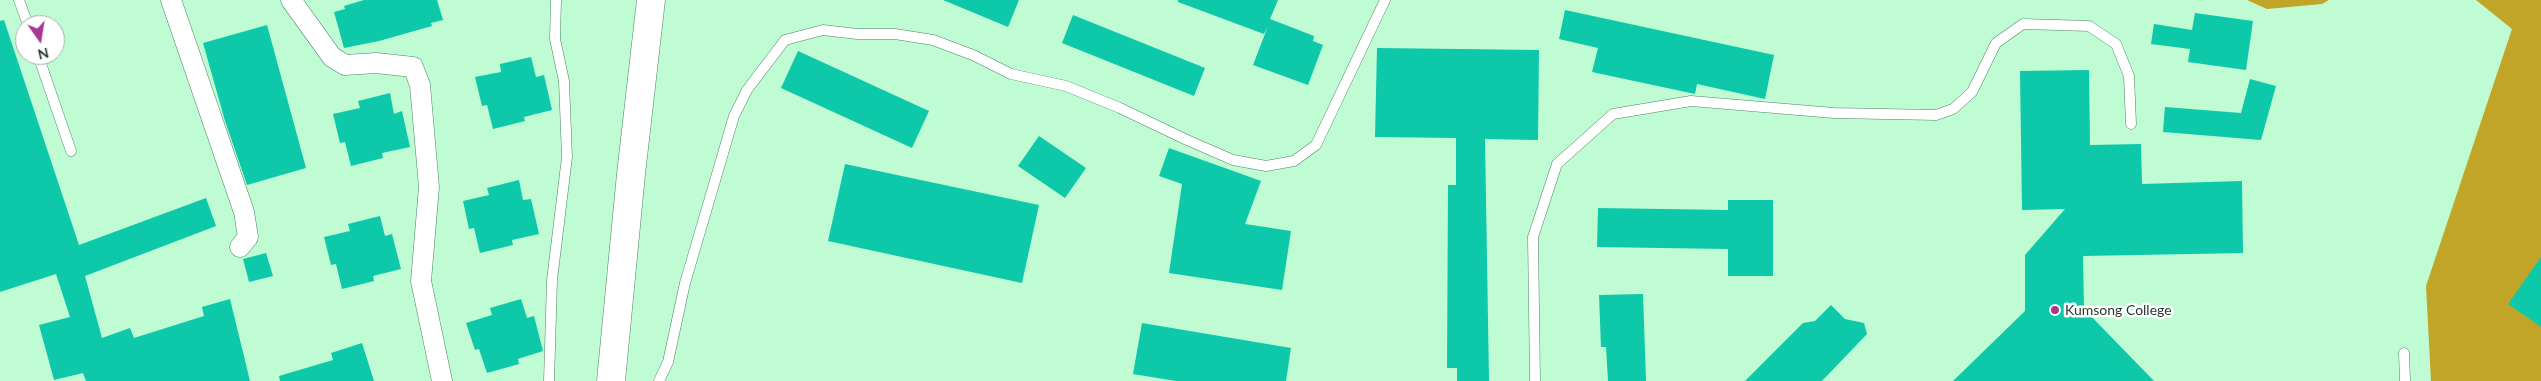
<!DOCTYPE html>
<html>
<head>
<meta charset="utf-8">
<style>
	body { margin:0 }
	#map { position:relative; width:2541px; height:381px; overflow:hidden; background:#bffbd3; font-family:Lato,sans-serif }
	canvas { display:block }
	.north { position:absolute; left:15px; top:15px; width:50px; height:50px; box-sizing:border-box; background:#fff; border:1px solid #a7b1ab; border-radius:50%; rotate:167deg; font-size:14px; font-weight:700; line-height:20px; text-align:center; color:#243c2c }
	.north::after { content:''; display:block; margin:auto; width:18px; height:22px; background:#a73793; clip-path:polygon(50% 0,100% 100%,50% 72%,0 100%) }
</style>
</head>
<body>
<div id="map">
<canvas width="2541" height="381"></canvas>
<div class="north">N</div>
</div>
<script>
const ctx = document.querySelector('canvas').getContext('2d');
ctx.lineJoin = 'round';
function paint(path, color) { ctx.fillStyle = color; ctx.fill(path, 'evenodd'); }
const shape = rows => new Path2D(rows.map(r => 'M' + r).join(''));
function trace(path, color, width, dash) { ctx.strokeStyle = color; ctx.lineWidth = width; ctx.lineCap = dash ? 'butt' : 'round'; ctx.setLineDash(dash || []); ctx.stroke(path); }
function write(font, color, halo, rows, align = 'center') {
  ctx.font = font + ' Lato,sans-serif'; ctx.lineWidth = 5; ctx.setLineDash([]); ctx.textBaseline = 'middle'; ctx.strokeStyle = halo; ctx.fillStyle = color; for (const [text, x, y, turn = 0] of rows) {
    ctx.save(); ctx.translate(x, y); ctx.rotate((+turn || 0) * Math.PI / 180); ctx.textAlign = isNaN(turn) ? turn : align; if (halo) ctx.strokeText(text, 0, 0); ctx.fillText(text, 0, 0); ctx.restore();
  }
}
paint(shape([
	[2247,0,2329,0,2322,4,2267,9],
	[2476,0,2541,0,2541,381,2431,381,2426,286,2512,29]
]), '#c1a527');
paint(shape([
	[364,0,437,0,443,20,431,23,432,26,379,41,344,48,334,12,345,9,344,6],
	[943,0,1019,0,1008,27],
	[1178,0,1278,0,1270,19,1314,36,1313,41,1323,45,1308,85,1253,65,1268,26,1264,34,1178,2],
	[1565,10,1774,55,1765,99,1697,84,1695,94,1592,72,1598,48,1559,39],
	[2195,13,2253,21,2246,70,2188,62,2190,49,2151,44,2154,24,2192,30],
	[1073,15,1205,68,1194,96,1062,43],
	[4,20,79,245,206,198,216,226,85,276,102,338,130,328,134,338,204,316,202,307,230,299,250,381,86,381,83,373,54,380,39,325,70,317,56,274,0,292,0,21],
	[267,25,306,168,247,185,225,121,203,43],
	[1377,48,1539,50,1538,140,1485,139,1489,381,1457,381,1457,368,1447,368,1448,185,1456,185,1456,138,1375,137],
	[798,51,929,111,912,148,781,88],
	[531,57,536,77,544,75,552,110,524,117,525,121,493,129,487,105,482,106,475,77,501,72,500,64],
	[2089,70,2090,145,2141,144,2142,184,2242,181,2243,253,2083,256,2084,309,2154,381,1953,381,2025,311,2025,255,2065,209,2022,210,2020,71],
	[2250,79,2276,86,2261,140,2163,132,2165,107,2241,113],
	[390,93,394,114,402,111,410,147,382,153,383,158,351,166,345,142,340,143,333,114,360,108,358,101],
	[1039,136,1086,168,1065,198,1018,166],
	[1169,148,1261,181,1245,224,1291,231,1282,290,1169,273,1182,184,1159,176],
	[845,164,1039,205,1022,283,828,241],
	[519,180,523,200,531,199,539,234,512,240,513,245,480,253,474,228,469,229,463,201,489,195,487,188],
	[1728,200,1773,200,1773,276,1728,276,1728,249,1597,247,1598,208,1728,210],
	[380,216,385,236,392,234,401,269,373,276,374,281,342,289,336,264,331,265,324,237,350,231,348,224],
	[266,253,273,276,249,282,243,259],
	[2541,257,2541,327,2508,304],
	[1643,294,1646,381,1608,381,1606,347,1601,347,1599,295],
	[521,299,527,318,534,316,543,351,518,359,519,364,487,373,479,349,475,350,466,323,492,315,490,308],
	[1831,305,1845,319,1864,323,1867,334,1822,381,1745,381,1803,323,1815,321],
	[1142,323,1291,348,1286,381,1176,381,1133,374],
	[362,343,374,381,280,381,279,376,333,360,331,353]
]), '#0dc8a9');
const lane = shape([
	[19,0,28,25],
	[38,55,71,151],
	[2404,353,2405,381],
	[549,381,552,280,567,157,564,81,555,39,556,0],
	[659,381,668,362,685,283,734,116,747,90,785,40,823,30,857,34,895,34,933,40,973,55,1011,74,1066,86,1120,108,1187,140,1233,160,1266,166,1294,161,1316,145,1385,0],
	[1535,381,1533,237,1557,164,1613,114,1691,101,1834,113,1936,115,1953,109,1972,92,1996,43,2023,24,2089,26,2116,44,2129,76,2131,124]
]);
const street = shape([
	[171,0,244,212,248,237,240,247],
	[291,0,332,57,345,65,376,63,413,67,420,85,429,187,421,281,442,381]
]);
const secondary = shape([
	[611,381,631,174,651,0]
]);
trace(lane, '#4d8563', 11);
trace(street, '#4d8563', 21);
trace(secondary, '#4d8563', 29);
trace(lane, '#fff', 10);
trace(street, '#fff', 20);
trace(secondary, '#fff', 28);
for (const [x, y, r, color] of [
	[2055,310,5,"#a73793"]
]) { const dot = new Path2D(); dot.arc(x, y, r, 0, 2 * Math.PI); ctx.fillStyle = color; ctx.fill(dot); trace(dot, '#fff', 2); }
write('14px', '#243c2c', '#fff', [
	["Kumsong College",2065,310]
], 'left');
</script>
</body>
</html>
